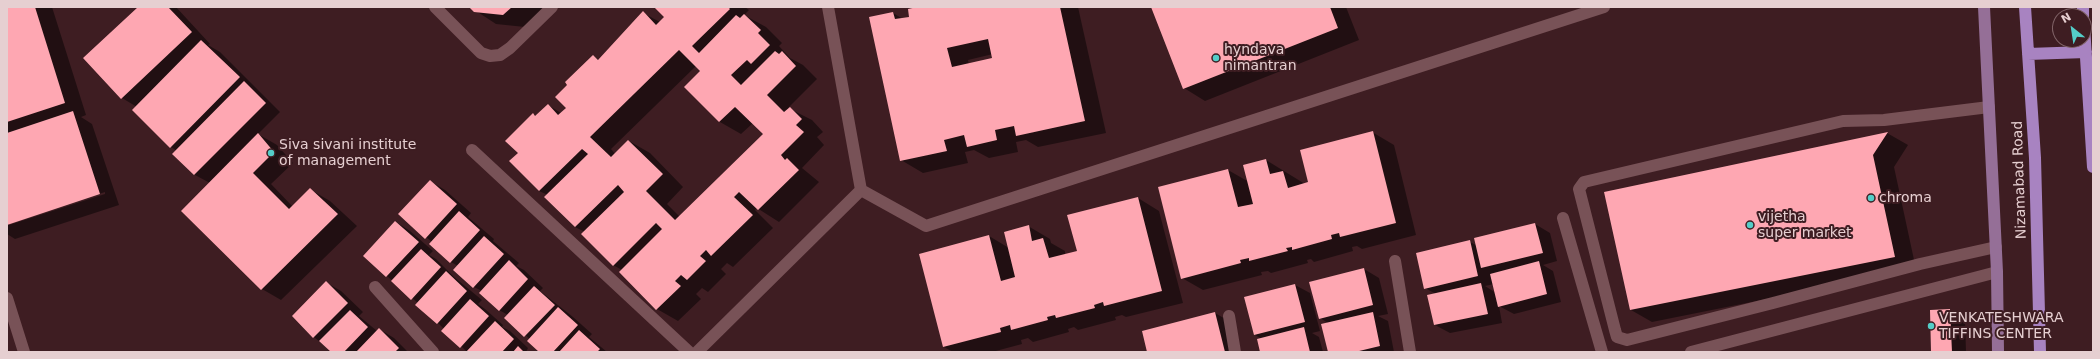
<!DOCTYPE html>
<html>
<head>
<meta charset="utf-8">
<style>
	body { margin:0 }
	#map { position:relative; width:2100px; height:359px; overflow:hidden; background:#3e1d22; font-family:"DejaVu Sans",sans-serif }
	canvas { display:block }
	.frame { position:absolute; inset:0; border:8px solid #e6cfd1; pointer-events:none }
	.north { position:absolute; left:2052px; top:8px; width:40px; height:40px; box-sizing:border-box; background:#3e1d22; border:1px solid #816468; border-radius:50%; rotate:330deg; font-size:11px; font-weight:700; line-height:16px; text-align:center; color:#e6cfd1 }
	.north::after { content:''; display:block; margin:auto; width:14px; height:18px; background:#54cdc8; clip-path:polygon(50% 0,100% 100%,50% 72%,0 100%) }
</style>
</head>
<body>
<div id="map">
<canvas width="2100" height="359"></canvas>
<div class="frame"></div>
<div class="north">N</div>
</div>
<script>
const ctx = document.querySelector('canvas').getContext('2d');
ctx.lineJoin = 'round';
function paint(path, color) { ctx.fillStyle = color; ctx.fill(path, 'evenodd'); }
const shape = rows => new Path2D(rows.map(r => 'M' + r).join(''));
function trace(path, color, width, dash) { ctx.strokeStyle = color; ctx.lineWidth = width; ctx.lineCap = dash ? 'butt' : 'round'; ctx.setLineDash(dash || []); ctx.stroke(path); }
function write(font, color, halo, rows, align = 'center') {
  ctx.font = font + ' "DejaVu Sans",sans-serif'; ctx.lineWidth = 4; ctx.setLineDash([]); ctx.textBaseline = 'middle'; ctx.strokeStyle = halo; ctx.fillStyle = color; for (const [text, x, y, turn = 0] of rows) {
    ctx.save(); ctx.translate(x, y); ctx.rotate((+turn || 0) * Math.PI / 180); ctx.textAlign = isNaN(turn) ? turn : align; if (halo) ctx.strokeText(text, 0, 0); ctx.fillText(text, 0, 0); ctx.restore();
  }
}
paint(shape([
	[7,7,52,7,86,115,81,117,92,124,119,205,15,239,7,234],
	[105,192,105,194,9,225,9,223],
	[139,7,176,7,210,44,208,45,220,52,280,112,258,134,277,145,293,163,271,184,293,207,311,190,330,201,357,226,281,300,262,289,182,211,210,183,195,175,174,154,177,151,171,147,137,107,122,98],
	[470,7,547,7,525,27,496,24],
	[655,7,745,7,749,10,744,15,766,27,782,43,779,46,790,58,803,65,817,79,788,108,812,120,823,132,817,137,824,145,802,168,819,182,779,222,757,208,755,210,773,228,733,267,727,263,721,269,726,274,708,292,702,288,696,294,701,299,678,321,657,309,622,270,613,265,585,232,575,227,548,195,539,191,511,161,519,153,533,115,536,117,548,105,561,113,567,108,593,56,599,60,643,13,660,22,665,17],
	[696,66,702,71,685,87,720,122,741,134,753,123,764,134,680,217,667,204,683,187,650,153,629,141,615,154,611,149],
	[921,7,1078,7,1106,133,1038,147,1026,140,1016,142,1018,152,989,158,974,150,965,152,968,163,923,173,901,160,893,13,903,19,910,17],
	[993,54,994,59,969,65,968,60],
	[1152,7,1346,7,1359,40,1205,101,1184,88],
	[1372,132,1394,145,1416,235,1362,249,1357,246,1352,247,1353,251,1314,262,1311,259,1307,260,1308,263,1271,273,1268,271,1261,272,1262,275,1203,290,1182,278,1228,170,1249,182,1266,160,1305,184,1309,183],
	[1887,133,1908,145,1894,167,1916,269,1652,322,1631,310,1605,193],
	[430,181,445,190,471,213,468,217,494,239,493,241,519,263,516,266,524,270,543,288,540,291,573,317,592,334,589,337,607,352,540,352,530,339,505,318,508,315,499,310,482,291,474,287,458,266,451,262,430,244,432,242,399,214],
	[1138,198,1159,211,1183,303,1126,317,1122,315,1115,317,1116,320,1078,330,1074,327,1068,329,1069,332,1033,342,1028,338,1021,340,1022,344,992,352,953,352,944,347,989,236,1009,248,1028,226,1050,239,1051,243,1065,251,1065,255,1078,252],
	[396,222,410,231,433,251,429,255,436,259,454,277,482,300,478,304,485,309,503,325,502,327,510,331,528,348,526,352,467,352,418,303,364,256],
	[1535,224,1550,233,1557,261,1543,265,1553,271,1561,302,1514,314,1499,306,1502,323,1450,333,1435,325,1436,294,1425,288,1470,242,1476,245],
	[1494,284,1496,293,1485,286],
	[1364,269,1379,278,1388,314,1378,316,1388,321,1394,352,1329,352,1328,323,1320,318],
	[327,283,341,291,363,312,359,316,377,331,379,329,394,338,408,352,332,352,314,337,293,316],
	[1295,285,1310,293,1320,331,1312,333,1319,337,1323,352,1261,352,1262,339,1255,335],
	[1950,310,1965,319,1966,352,1932,352,1931,311],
	[1215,313,1234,324,1241,352,1148,352]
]), '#0007');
paint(shape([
	[7,7,35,7,65,103,7,122],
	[138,7,168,7,192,32,121,99,83,58],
	[469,7,512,7,503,15,474,12],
	[654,7,728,7,730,9,692,46,699,53,736,15,740,18,744,14,761,30,758,33,770,45,751,64,747,60,731,75,741,85,775,51,779,54,782,51,796,66,767,95,784,112,790,107,802,119,796,125,804,132,781,155,785,160,787,158,799,170,758,210,739,192,734,197,753,215,711,256,706,250,700,256,706,261,687,280,681,275,675,281,681,286,656,310,619,272,662,229,656,223,613,266,581,234,624,192,618,185,575,227,544,197,588,154,582,149,539,191,509,161,518,153,505,141,533,113,535,116,548,104,558,115,566,108,555,97,567,85,565,82,593,55,598,60,643,11,656,25,664,17],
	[679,50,700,71,684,87,719,122,735,107,763,134,675,220,646,191,663,174,628,140,611,157,590,137],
	[917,7,1060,7,1085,121,1016,136,1014,126,995,130,997,140,967,147,964,135,944,140,947,151,900,161,869,17,893,12,895,19,909,17,908,9],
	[988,39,992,58,952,67,947,48],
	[1151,7,1330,7,1338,28,1183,89],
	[201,40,240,77,170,148,132,110],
	[244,81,266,103,194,175,172,154],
	[73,111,100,194,7,225,7,133],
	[1373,131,1396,223,1340,237,1339,233,1331,235,1332,239,1292,250,1292,247,1286,248,1288,251,1249,261,1249,258,1240,260,1241,263,1181,279,1158,187,1228,169,1238,207,1253,204,1243,165,1266,159,1270,174,1283,171,1288,188,1308,182,1300,150],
	[1888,132,1873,155,1895,257,1630,310,1604,192],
	[258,133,274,152,253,173,289,209,310,188,338,214,261,290,181,211],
	[430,180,457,204,425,239,398,214],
	[1138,197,1162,291,1104,306,1103,302,1094,305,1095,308,1056,318,1055,315,1047,317,1048,320,1011,330,1010,325,1000,328,1001,332,943,347,919,254,989,235,1001,281,1015,277,1004,232,1029,225,1032,241,1043,238,1049,258,1077,251,1067,215],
	[459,211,480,230,450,263,429,244],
	[395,221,419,242,386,277,363,256],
	[1535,223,1543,253,1481,268,1474,238],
	[484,236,504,254,473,288,453,270],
	[1470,240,1478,276,1424,289,1416,253],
	[421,249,441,267,411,300,391,281],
	[509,260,528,279,499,311,479,293],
	[1539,261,1547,294,1498,307,1490,274],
	[1364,268,1373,305,1319,319,1309,282],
	[446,271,467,291,437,324,415,305],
	[326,281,348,303,313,338,292,316],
	[1481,283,1488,314,1434,325,1427,295],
	[1295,284,1305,322,1254,335,1244,297],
	[534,286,555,305,524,337,504,318],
	[470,299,489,316,460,348,441,331],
	[558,307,578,325,553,352,539,352,527,341],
	[1950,309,1952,352,1931,352,1930,310],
	[350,310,368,327,344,352,331,352,319,341],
	[1215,312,1225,352,1147,352,1142,331],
	[1373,312,1380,346,1355,352,1328,352,1321,324],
	[495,321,514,339,502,352,466,352],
	[1304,327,1310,352,1260,352,1257,339],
	[379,328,399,348,395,352,356,352],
	[579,330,600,349,597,352,559,352],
	[518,346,524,352,513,352]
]), '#fea7b2');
trace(shape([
	[435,7,481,53,490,56,500,55,510,48,552,7],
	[828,7,861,190],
	[1989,107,1884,120,1843,121,1584,182,1579,189,1615,330,1617,337,1627,340,1773,303,1920,264,1996,247],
	[472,150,689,352],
	[1563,218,1602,352],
	[1395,261,1410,352],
	[375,287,433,352],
	[7,298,24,352],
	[1229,316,1235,352],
	[697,352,861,190,926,226,1604,7],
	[1691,352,1997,272]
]), '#785257', 12);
trace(shape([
	[1984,7,1997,272,1998,352]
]), '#956f97', 12);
trace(shape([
	[2025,7,2035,158,2040,352],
	[2083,7,2083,16],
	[2084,26,2093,167],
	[2028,54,2086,52]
]), '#a883c1', 12);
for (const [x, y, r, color] of [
	[1216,58,4,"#54cdc8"],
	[271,153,4,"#54cdc8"],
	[1871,198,4,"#54cdc8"],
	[1750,225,4,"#54cdc8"],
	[1931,326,4,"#54cdc8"]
]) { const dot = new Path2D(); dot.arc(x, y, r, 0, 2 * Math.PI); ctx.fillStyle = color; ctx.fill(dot); trace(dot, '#3e1d22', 1.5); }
write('14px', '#e6cfd1', '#3e1d22', [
	["hyndava",1224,50],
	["nimantran",1224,66],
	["Siva sivani institute",279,145],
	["of management",279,161],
	["chroma",1879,198],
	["vijetha",1758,217],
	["super market",1758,233],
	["VENKATESHWARA",1939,318],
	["TIFFINS CENTER",1939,334]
], 'left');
write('14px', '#e6cfd1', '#3e1d22', [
	["Nizamabad Road",2020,180,-92]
]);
</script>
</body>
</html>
